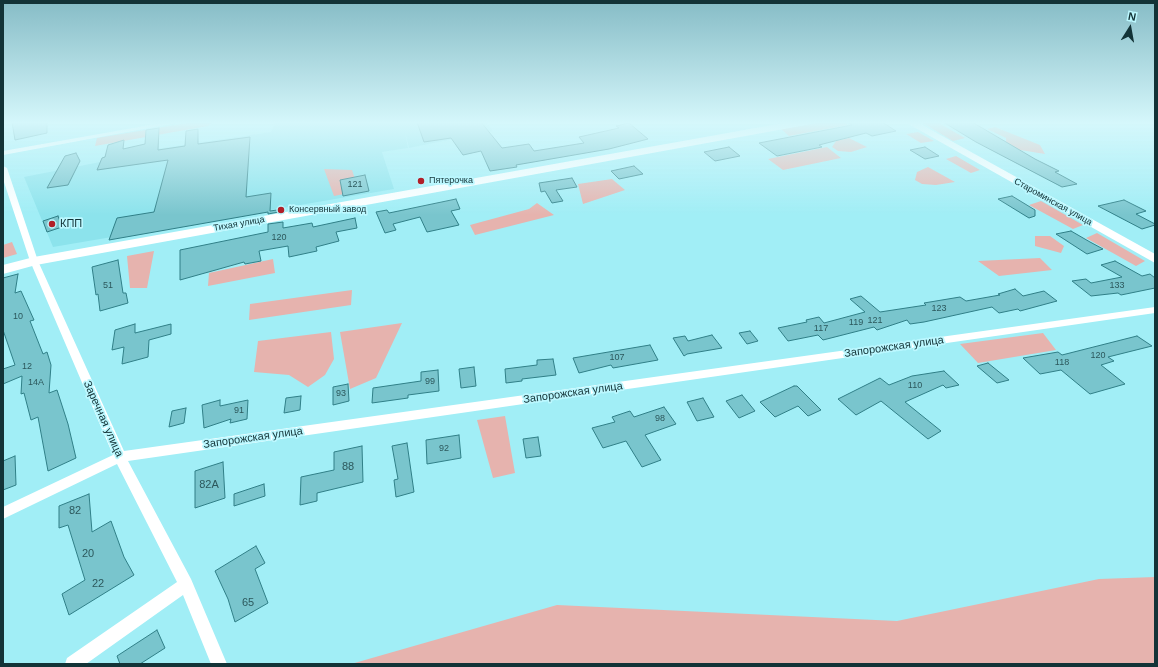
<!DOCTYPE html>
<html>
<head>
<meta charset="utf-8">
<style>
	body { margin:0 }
	#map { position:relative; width:1158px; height:667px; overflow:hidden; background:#a1eef6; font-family:Arial,sans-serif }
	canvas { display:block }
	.frame { position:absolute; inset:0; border:4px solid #133337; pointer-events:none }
	.north { position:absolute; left:1110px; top:8px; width:40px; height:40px; -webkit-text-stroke:3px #bcf8ff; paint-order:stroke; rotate:11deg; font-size:11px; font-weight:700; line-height:16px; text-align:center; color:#133337 }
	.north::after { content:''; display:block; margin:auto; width:14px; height:18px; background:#133337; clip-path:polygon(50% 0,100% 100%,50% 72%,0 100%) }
</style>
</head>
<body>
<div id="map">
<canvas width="1158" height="667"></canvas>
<div class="frame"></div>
<div class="north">N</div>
</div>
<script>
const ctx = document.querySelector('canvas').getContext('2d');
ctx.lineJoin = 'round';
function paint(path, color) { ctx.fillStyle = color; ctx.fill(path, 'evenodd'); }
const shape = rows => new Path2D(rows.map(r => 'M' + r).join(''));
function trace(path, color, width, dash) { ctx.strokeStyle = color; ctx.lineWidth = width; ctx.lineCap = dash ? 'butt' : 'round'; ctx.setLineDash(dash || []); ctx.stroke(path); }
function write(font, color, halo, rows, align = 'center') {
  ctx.font = font + ' Arial,sans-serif'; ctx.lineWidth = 3.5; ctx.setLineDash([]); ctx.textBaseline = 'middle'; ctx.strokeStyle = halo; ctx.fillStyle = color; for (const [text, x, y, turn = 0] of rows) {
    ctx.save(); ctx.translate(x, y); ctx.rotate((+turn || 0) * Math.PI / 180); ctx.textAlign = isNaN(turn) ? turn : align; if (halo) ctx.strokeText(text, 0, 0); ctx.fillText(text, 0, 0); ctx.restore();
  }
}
paint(shape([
	[275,122,486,122,493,131,409,148,405,132,408,148,382,152,394,189,53,247,24,177,100,162,102,157,271,132]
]), '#8ce3ec');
paint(shape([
	[193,122,213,122,208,126,95,146,97,138],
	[822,122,844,122,848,125,789,136,781,129],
	[921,122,937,122,965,138,953,141],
	[995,127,1040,145,1045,154,1014,149,1006,146,1006,138,987,129],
	[918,132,934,141,921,143,906,134],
	[849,138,867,147,851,152,838,151,832,147,836,141],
	[827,147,841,158,783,170,768,159],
	[956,156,980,170,971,173,946,159],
	[928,167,955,182,936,185,922,184,915,180,917,172],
	[324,169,352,170,359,191,334,196],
	[612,179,625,190,583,204,578,184],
	[1041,201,1083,225,1073,229,1029,205],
	[537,203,554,215,475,235,470,225,529,209],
	[1097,233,1145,261,1136,266,1086,238],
	[1035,236,1050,236,1064,246,1061,253,1035,246],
	[12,242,17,254,3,258,3,245],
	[154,251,147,288,130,288,127,256],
	[1040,258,1052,270,999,276,978,261],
	[273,259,275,273,208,286,209,273],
	[352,290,351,305,249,320,250,304],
	[402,323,376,378,350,389,340,332],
	[331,332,334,359,325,375,308,387,289,375,254,372,258,341],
	[1043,333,1056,350,978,363,960,344],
	[505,416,515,473,493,478,477,420],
	[1155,577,1155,664,351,664,557,605,897,621,1099,579]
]), '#e6b3ae');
const building = shape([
	[12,122,47,122,47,133,15,140,12,122],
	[417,122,481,122,502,148,529,144,534,151,584,143,579,137,619,128,616,126,629,123,648,139,609,149,516,165,517,167,490,171,481,151,463,155,451,138,424,142,417,122],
	[846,122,882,122,896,131,872,136,866,133,819,145,822,147,777,156,759,143,852,125,846,122],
	[943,122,972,122,1035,159,1059,171,1055,172,1077,184,1062,187,976,142,943,122],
	[159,128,158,150,185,146,186,131,198,129,198,144,250,137,246,197,271,193,270,211,284,209,284,211,268,214,268,212,109,240,117,218,154,212,168,160,97,170,102,158,105,157,108,145,124,140,123,149,145,144,146,130,159,128],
	[729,147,740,156,715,161,704,152,729,147],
	[925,147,939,156,925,159,910,150,925,147],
	[76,153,80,161,68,185,47,188,65,156,76,153],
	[634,166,643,174,619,179,611,171,634,166],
	[365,175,369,191,343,196,340,180,365,175],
	[572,178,577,187,556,190,563,201,552,203,545,191,541,192,539,183,572,178],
	[1012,196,1035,210,1035,216,1029,218,998,199,1012,196],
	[456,199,460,209,451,211,459,225,427,232,420,217,393,224,396,230,385,233,376,212,387,210,389,213,456,199],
	[1124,200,1146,211,1136,214,1155,224,1155,225,1142,229,1098,206,1124,200],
	[58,216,62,227,47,232,43,221,58,216],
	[355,218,357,228,336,232,339,241,316,247,317,251,289,257,288,246,259,251,261,261,245,264,244,262,180,280,180,250,268,232,268,224,283,222,283,228,312,223,313,227,355,218],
	[1071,231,1090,242,1103,249,1087,254,1056,234,1071,231],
	[118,260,123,293,126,293,128,303,100,311,98,294,96,295,92,267,118,260],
	[1115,261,1142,276,1150,274,1155,278,1155,288,1121,295,1118,293,1091,296,1072,281,1086,279,1091,283,1122,277,1101,265,1115,261],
	[18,274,15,293,21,291,34,320,30,321,43,354,47,352,51,365,49,393,57,390,68,424,76,458,48,471,38,417,31,420,24,393,21,394,22,376,3,384,3,369,15,365,3,330,3,278,18,274],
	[1015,289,1023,296,1044,291,1057,301,1020,311,1018,309,999,313,992,307,924,322,910,324,907,320,877,330,874,327,823,340,818,335,788,341,778,328,807,322,806,320,819,317,824,323,865,312,850,299,861,296,880,312,926,305,924,303,960,297,966,301,1000,295,998,294,1015,289],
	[135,324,135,333,171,324,171,334,149,340,148,357,122,364,124,347,112,350,115,330,135,324],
	[750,331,758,341,747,344,739,333,750,331],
	[712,335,722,348,687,354,684,356,673,338,685,336,688,341,712,335],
	[1137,336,1152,346,1108,357,1114,361,1101,365,1125,384,1090,394,1061,370,1040,374,1023,358,1058,352,1062,355,1137,336],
	[650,345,658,360,613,368,611,365,579,373,573,358,650,345],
	[553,359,556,375,522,379,522,381,506,383,505,369,537,365,537,360,553,359],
	[988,363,1009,380,997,383,977,366,988,363],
	[474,367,476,386,461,388,459,369,474,367],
	[438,370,439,391,408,395,408,398,372,403,373,388,421,381,421,372,438,370],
	[944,371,959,385,946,388,943,385,905,402,941,431,928,439,881,401,856,415,838,399,880,378,889,385,912,376,944,371],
	[348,384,349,401,333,405,333,387,348,384],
	[794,386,797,386,821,410,808,416,798,406,775,417,760,402,794,386],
	[742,395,755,411,739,418,726,401,742,395],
	[301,396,300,410,284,413,286,398,301,396],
	[703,398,714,417,697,421,687,402,703,398],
	[220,400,220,406,248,400,247,419,230,423,231,419,204,428,202,405,220,400],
	[664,407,676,424,645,435,661,460,642,467,626,441,603,448,592,428,615,422,612,417,630,411,634,417,664,407],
	[186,408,184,423,169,427,172,411,186,408],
	[459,435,461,458,427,464,426,440,459,435],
	[538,437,541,456,526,458,523,439,538,437],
	[407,443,414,492,396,497,394,480,398,479,392,446,407,443],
	[362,446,363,482,317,493,317,501,300,505,301,477,334,470,334,452,362,446],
	[15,456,16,485,3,490,3,461,15,456],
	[223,462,225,498,195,508,195,471,223,462],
	[264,484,265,496,234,506,234,494,264,484],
	[89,494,92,532,111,521,124,557,134,575,69,615,62,594,85,580,68,525,59,528,59,506,89,494],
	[256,546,265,563,255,569,268,603,235,622,228,599,215,571,256,546],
	[157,630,165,648,140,664,120,664,117,656,157,630]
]);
paint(building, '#79c5cd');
trace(building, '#307f87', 1);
paint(shape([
	[167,122,181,122,3,155,3,151,167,122],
	[3,166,7,168,38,261,124,451,1155,307,1155,313,128,461,191,579,227,664,211,664,183,595,86,664,65,664,67,658,177,582,117,464,3,519,3,507,113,455,30,261,3,179,3,166]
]), '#fff');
paint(shape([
	[905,122,917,122,1155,254,1155,263,905,122]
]), '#fff');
paint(shape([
	[789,122,811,122,806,125,36,265,3,274,3,265,34,257,789,122]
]), '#fff');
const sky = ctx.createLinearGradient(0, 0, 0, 215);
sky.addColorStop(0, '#86bcc6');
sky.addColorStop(0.57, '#d5f7fb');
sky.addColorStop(1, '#d5f7fb00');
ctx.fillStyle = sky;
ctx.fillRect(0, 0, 1158, 215);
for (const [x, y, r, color] of [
	[421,181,4,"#b11f28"],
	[281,210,4,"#b11f28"],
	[52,224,4,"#b11f28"]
]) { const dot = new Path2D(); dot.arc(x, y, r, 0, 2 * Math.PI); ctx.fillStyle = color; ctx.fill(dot); trace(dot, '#bcf8ff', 1.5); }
write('9px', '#133337', '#bcf8ff', [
	["Пятерочка",429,181],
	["Консервный завод",289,210]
], 'left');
write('9px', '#2c585c', null, [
	["121",355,185],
	["120",279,238],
	["51",108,286],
	["133",1117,286],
	["123",939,309],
	["10",18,317],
	["121",875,321],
	["119",856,323],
	["117",821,329],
	["120",1098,356],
	["107",617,358],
	["118",1062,363],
	["12",27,367],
	["99",430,382],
	["14А",36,383],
	["110",915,386],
	["93",341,394],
	["91",239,411],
	["98",660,419],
	["92",444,449]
]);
write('9px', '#133337', '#bcf8ff', [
	["Староминская улица",1053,202,29],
	["Тихая улица",239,224,-10]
]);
write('11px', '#133337', '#bcf8ff', [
	["КПП",60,224]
], 'left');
write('11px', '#133337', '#bcf8ff', [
	["Запорожская улица",894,347,-8],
	["Запорожская улица",573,393,-8],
	["Заречная улица",103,419,66],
	["Запорожская улица",253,438,-8]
]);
write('11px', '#2c585c', null, [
	["88",348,467],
	["82А",209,485],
	["82",75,511],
	["20",88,554],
	["22",98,584],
	["65",248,603]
]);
</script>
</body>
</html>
